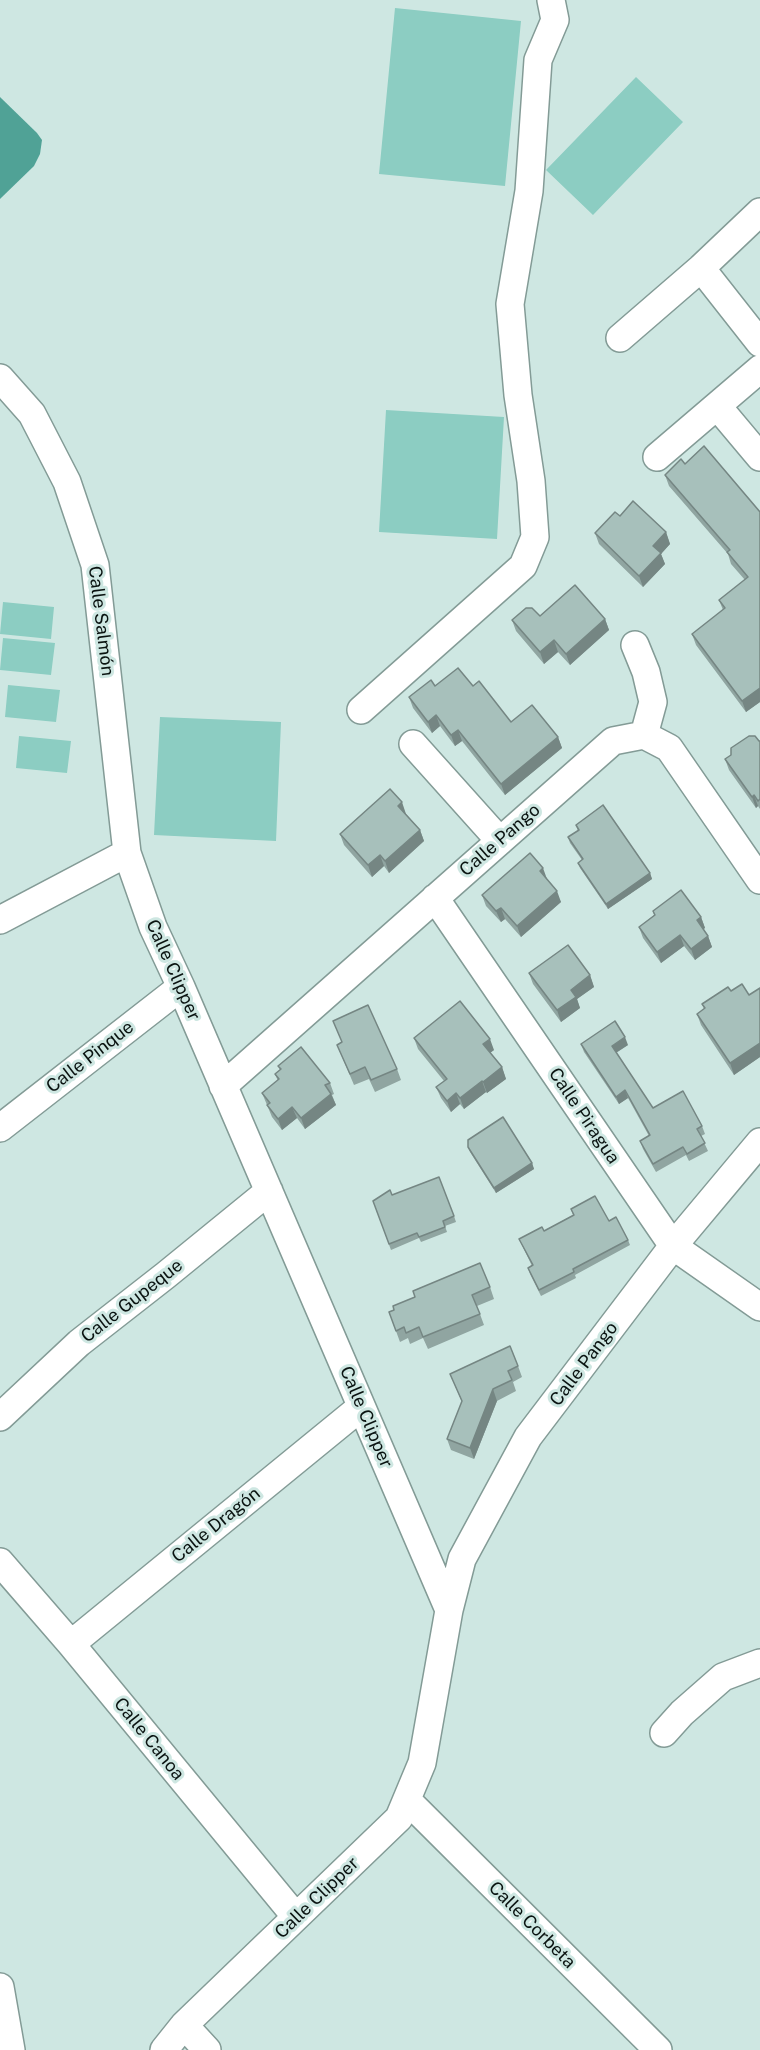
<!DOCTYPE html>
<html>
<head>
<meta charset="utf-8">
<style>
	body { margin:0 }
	canvas { display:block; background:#cee7e2 }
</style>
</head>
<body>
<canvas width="760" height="2050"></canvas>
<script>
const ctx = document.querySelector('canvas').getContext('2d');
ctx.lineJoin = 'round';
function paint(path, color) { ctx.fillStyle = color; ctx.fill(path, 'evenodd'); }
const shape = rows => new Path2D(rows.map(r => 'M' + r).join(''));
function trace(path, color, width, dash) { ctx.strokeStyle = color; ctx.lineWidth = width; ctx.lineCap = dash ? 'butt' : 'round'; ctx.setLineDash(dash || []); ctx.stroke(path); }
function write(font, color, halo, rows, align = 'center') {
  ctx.font = font + ' "Public Sans",sans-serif'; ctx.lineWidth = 6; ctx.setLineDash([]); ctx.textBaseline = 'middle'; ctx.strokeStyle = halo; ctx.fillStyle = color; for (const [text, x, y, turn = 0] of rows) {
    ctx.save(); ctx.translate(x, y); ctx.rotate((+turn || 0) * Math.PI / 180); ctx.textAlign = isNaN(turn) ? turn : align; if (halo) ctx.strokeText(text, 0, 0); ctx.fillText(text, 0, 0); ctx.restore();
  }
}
paint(shape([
	[395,8,521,21,505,186,379,174],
	[636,77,683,122,593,215,546,170],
	[386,410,504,417,497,539,379,532],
	[3,602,54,607,51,639,0,634],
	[3,638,55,643,51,675,0,670],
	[8,685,60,690,56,722,5,717],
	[160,717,281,722,276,841,154,835],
	[19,736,71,741,67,773,16,768]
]), '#8ccdc2');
paint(shape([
	[0,97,37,133,42,140,40,154,34,166,0,199]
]), '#50a296');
const minor = shape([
	[701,268,760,343],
	[620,338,701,268,760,212],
	[0,378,32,414,67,482,95,565,127,853,153,927,181,987,449,1610],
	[718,407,760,457],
	[657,457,760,369],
	[635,645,646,672,653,702,644,735],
	[361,710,523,566,535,537,531,481,518,395,510,304,529,191,538,60,555,20,551,0],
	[413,744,500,841],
	[435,898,673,1246,760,1307],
	[0,920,127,853],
	[223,1086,613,741,644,735,669,748,760,880],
	[0,1128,181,987],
	[0,1417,79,1343,166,1275,269,1191],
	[0,1562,71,1644,296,1917],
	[71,1644,361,1407],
	[664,1733,682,1713,723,1677,760,1663],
	[407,1800,658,2050],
	[0,1987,11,2050],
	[184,2025,207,2050],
	[164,2050,184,2025,399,1818,422,1763,449,1610,462,1559,528,1437,673,1246,760,1142]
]);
trace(minor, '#839b96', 30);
trace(minor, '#fff', 27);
paint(shape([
	[685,464,760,512,760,702,746,712,696,645,692,634,723,610,719,600,745,580,731,564,728,554,669,486,665,475],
	[620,516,666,532,670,544,661,554,665,564,643,587,599,544,595,533],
	[540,616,605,619,609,630,570,665,558,652,544,664,516,631,512,620],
	[435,686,473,686,511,722,558,737,562,748,505,795,462,741,455,746,440,726,432,733,413,708,409,697],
	[759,741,760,741,760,809,758,806,756,808,729,770,725,759],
	[406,814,420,830,424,841,389,873,384,866,372,877,344,845,340,834],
	[576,825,650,873,652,879,608,909,580,868,578,863,582,860,570,843,568,837,578,831],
	[547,879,561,902,521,937,505,919,501,922,486,906,482,895],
	[653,911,701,917,705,928,703,929,708,936,712,947,695,960,684,946,661,963,643,938,639,927,654,915],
	[529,973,590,975,594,987,577,999,580,1008,561,1022,533,984],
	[760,988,760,1057,734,1075,701,1025,697,1014,704,1009,702,1004,731,991,749,995],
	[333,1021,397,1069,401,1080,375,1092,369,1079,354,1085,337,1045,342,1042],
	[414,1038,494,1050,490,1053,502,1067,506,1079,487,1093,486,1092,464,1109,460,1104,451,1112,441,1098,436,1087,444,1081,418,1049],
	[581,1044,628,1045,616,1053,653,1108,702,1126,705,1134,701,1136,708,1151,689,1161,686,1155,656,1172,643,1149,640,1141,649,1136,628,1098,619,1104,584,1052],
	[278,1066,330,1083,334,1094,332,1095,336,1105,305,1129,297,1118,282,1130,272,1117,262,1093,278,1081,275,1074,280,1070],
	[468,1147,532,1163,534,1169,496,1193,470,1152],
	[392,1195,454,1216,456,1222,445,1226,447,1232,421,1242,419,1238,391,1250,373,1201],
	[571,1209,609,1221,628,1240,630,1245,575,1275,576,1278,541,1296,530,1274,528,1268,532,1266,519,1239,544,1231,573,1215],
	[490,1287,494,1299,477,1306,484,1325,428,1349,423,1338,410,1344,408,1338,400,1342,389,1312,394,1310],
	[518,1366,522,1377,513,1382,516,1391,497,1401,474,1459,451,1450,447,1439,462,1402,450,1374]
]), '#90a5a1');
paint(shape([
	[666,532,670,544,661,554,665,564,643,587,639,576,653,546],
	[605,619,609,630,570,665,566,654],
	[554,640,558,652,544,664,540,652],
	[760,688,760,702,746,712,742,701],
	[436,715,440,726,432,733,428,722],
	[458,730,462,741,455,746,451,735],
	[558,737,562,748,505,795,501,784],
	[754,795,758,806,756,808,752,797],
	[402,802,406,814,402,817,398,806],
	[420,830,424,841,389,873,385,861],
	[380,855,384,866,372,877,368,865],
	[543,868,547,879,540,871],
	[650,873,652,879,608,909,606,904],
	[557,891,561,902,521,937,517,926],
	[501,908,505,919,501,922,496,911],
	[701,917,705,928,701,931,697,920],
	[680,935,684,946,661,963,657,952],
	[708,936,712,947,695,960,691,949],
	[590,975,594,987,577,999,580,1008,561,1022,557,1010,571,990],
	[625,1037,628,1045,614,1054,612,1046],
	[490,1039,494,1050,487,1055,483,1044],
	[760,1043,760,1057,734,1075,730,1063],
	[502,1067,506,1079,487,1093,483,1082],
	[482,1081,486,1092,464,1109,460,1098],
	[625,1090,628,1098,619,1104,616,1097],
	[456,1093,460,1104,451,1112,447,1101],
	[331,1094,336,1105,305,1129,301,1118],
	[292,1107,297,1118,282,1130,278,1119],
	[532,1163,534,1169,496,1193,494,1188],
	[493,1389,497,1401,474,1459,470,1448]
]), '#758683');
const building = shape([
	[704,446,760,512,760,688,742,701,692,634,725,608,719,600,748,577,727,552,730,550,665,475,681,459,685,464,704,446],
	[633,501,666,532,653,546,661,553,639,576,595,533,615,512,620,516,633,501],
	[575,585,605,619,566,654,554,640,540,652,512,620,526,608,532,608,540,616,575,585],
	[458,668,473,686,479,681,511,722,532,705,558,737,501,784,458,730,451,735,436,715,428,722,409,697,431,680,435,686,458,668],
	[749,736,755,736,759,741,760,741,760,799,758,801,754,795,752,797,725,759,731,755,731,748,749,736],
	[390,789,402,802,398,806,420,830,385,861,380,855,368,865,340,834,390,789],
	[603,805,650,873,606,904,578,863,583,859,568,837,579,830,576,825,603,805],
	[530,853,543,868,540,871,557,891,517,926,501,908,496,911,482,895,530,853],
	[681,890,701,917,697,920,708,936,691,949,680,935,657,952,639,927,655,915,653,911,681,890],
	[568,945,590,975,571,990,576,997,557,1010,529,973,568,945],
	[742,984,749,995,760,988,760,1043,730,1063,697,1014,705,1008,702,1004,728,987,731,991,742,984],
	[460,1001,490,1039,483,1044,502,1067,483,1082,482,1081,460,1098,456,1093,447,1101,436,1087,447,1079,414,1038,460,1001],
	[368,1005,397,1069,371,1080,365,1067,350,1074,337,1045,342,1042,333,1021,368,1005],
	[615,1021,625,1037,612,1046,653,1108,683,1091,702,1126,697,1129,705,1143,687,1154,683,1147,653,1164,640,1141,650,1135,625,1090,616,1097,581,1044,615,1021],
	[301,1047,330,1083,325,1085,331,1094,301,1118,292,1107,278,1119,267,1105,270,1103,262,1093,279,1079,275,1074,281,1069,278,1066,301,1047],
	[503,1117,532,1163,494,1188,468,1147,468,1140,503,1117],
	[439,1177,454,1216,443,1221,445,1227,419,1237,417,1233,389,1244,373,1201,390,1190,392,1195,439,1177],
	[595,1196,609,1221,616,1217,628,1240,573,1269,574,1272,539,1290,528,1268,533,1265,519,1239,542,1227,544,1231,574,1215,571,1209,595,1196],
	[480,1263,490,1287,472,1295,480,1314,423,1337,419,1327,406,1333,404,1327,396,1331,389,1312,394,1310,393,1306,415,1297,413,1291,480,1263],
	[510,1346,518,1366,508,1371,512,1380,493,1389,470,1448,447,1439,462,1401,450,1374,510,1346]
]);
paint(building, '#a7c0bb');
trace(building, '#758683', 1.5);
write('18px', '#0a1311', '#cee7e2', [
	["Calle Salmón",101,621,83],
	["Calle Pango",500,840,-41],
	["Calle Clipper",173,970,66],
	["Calle Pinque",90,1057,-38],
	["Calle Piragua",584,1116,56],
	["Calle Gupeque",132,1301,-38],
	["Calle Pango",584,1364,-53],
	["Calle Clipper",366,1417,67],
	["Calle Dragón",216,1525,-39],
	["Calle Canoa",149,1739,51],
	["Calle Clipper",317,1898,-44],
	["Calle Corbeta",532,1925,45]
]);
</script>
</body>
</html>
